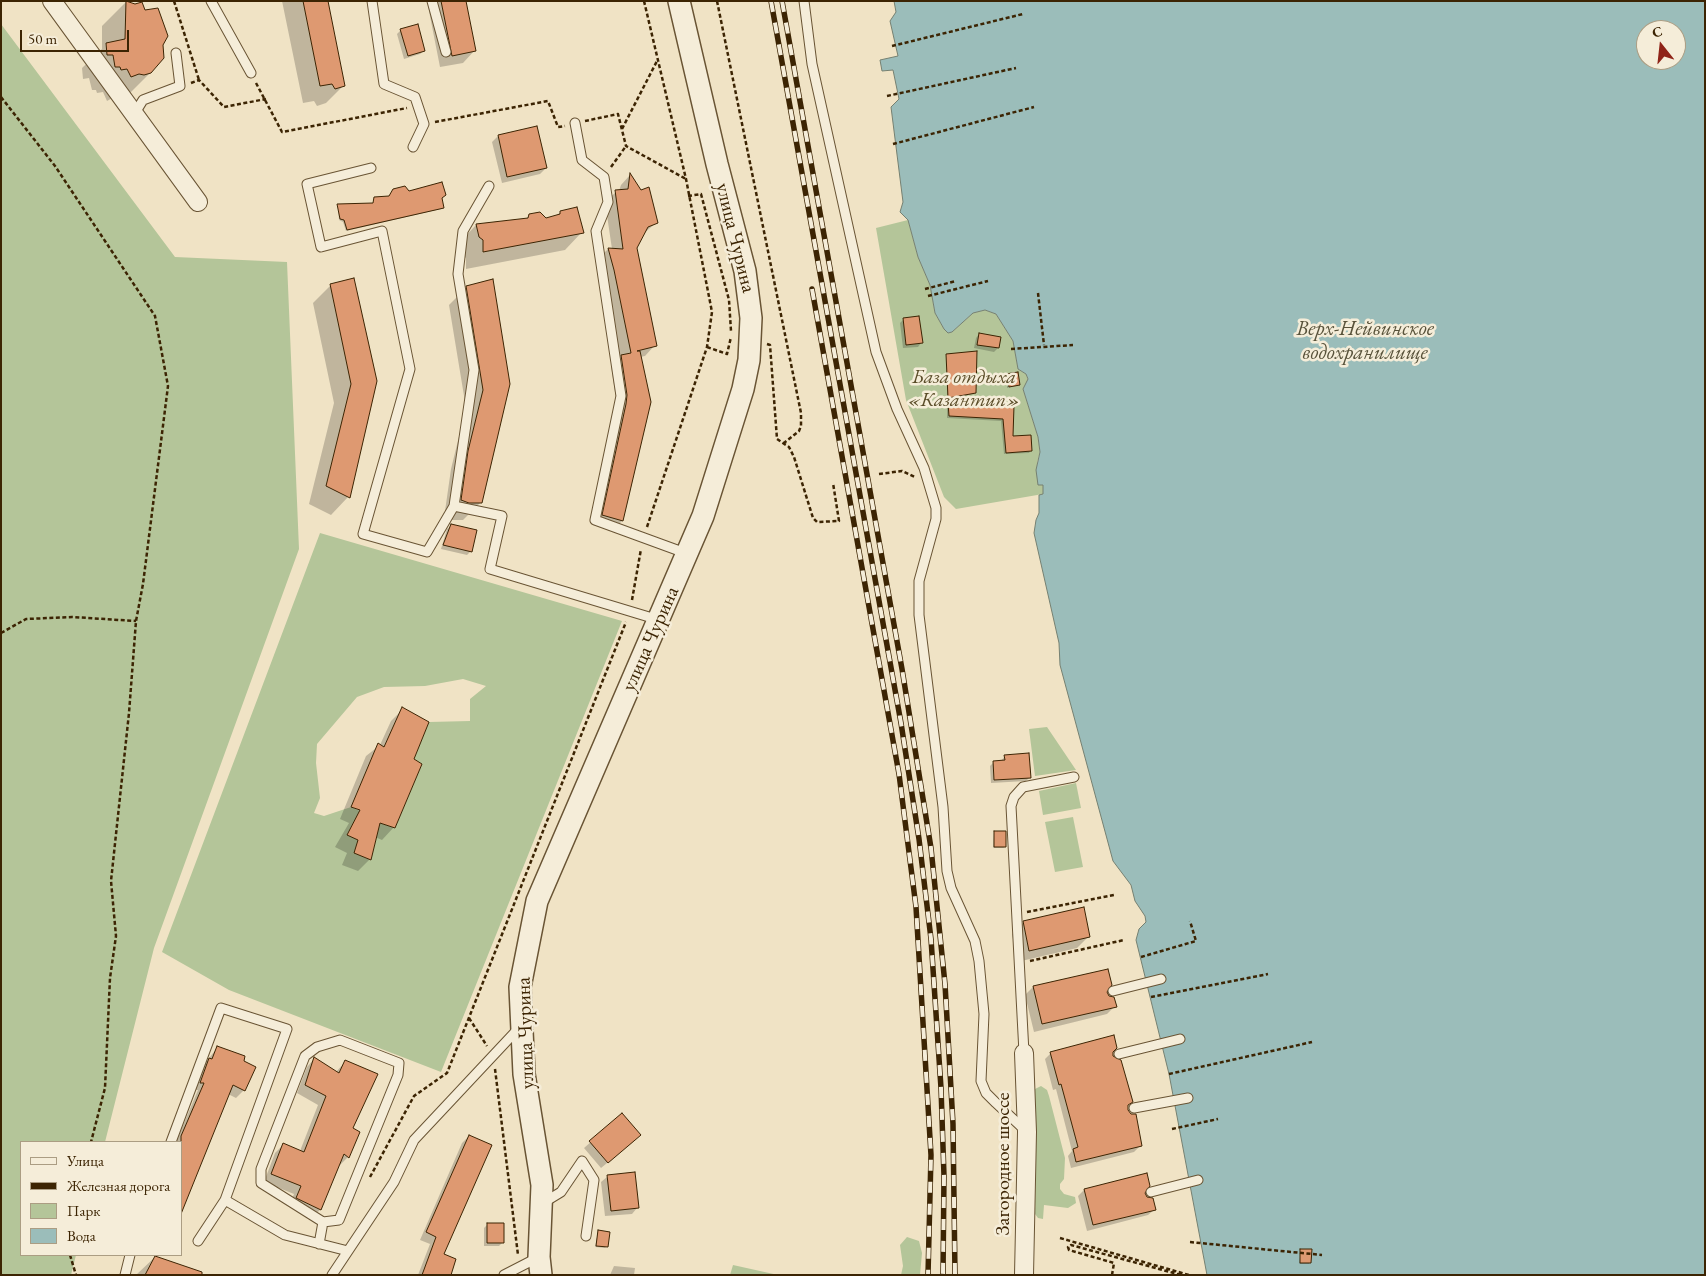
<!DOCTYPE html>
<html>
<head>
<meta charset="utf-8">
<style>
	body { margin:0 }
	#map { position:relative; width:1706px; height:1276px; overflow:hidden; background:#f0e3c5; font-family:"EB Garamond",serif }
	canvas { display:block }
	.frame { position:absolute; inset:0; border:2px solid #3c2403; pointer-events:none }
	.legend { position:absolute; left:20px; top:1141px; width:162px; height:115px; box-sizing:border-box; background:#f5edd9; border:1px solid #ab9d83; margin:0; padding:6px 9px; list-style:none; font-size:15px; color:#3c2403 }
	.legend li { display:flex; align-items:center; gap:10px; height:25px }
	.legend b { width:25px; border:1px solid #ab9d83 }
	.north { position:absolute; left:1636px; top:20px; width:50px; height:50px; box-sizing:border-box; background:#f5edd9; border:1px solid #ab9d83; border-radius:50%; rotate:344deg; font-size:14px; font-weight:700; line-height:20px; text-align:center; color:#3c2403 }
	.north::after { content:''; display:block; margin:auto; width:18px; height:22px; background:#8f2418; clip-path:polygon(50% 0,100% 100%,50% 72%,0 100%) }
	.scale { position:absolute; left:20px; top:30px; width:109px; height:22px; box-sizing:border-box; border:2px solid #3c2403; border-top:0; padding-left:6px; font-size:15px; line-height:18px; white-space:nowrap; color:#3c2403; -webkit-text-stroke:4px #f5edd9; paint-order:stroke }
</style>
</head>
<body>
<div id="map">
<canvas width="1706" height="1276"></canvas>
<div class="frame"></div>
<ul class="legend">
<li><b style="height:6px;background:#f5edd9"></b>Улица</li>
<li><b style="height:6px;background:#3c2403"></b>Железная дорога</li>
<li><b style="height:14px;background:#b4c599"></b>Парк</li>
<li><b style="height:14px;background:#9bbdba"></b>Вода</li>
</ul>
<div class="north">С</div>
<div class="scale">50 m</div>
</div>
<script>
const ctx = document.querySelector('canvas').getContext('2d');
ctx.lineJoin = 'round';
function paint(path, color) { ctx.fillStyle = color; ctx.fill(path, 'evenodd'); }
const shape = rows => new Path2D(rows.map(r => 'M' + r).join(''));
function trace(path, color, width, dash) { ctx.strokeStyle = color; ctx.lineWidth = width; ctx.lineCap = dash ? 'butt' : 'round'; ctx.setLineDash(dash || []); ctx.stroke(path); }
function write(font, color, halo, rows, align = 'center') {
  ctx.font = font + ' "EB Garamond",serif'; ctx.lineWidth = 5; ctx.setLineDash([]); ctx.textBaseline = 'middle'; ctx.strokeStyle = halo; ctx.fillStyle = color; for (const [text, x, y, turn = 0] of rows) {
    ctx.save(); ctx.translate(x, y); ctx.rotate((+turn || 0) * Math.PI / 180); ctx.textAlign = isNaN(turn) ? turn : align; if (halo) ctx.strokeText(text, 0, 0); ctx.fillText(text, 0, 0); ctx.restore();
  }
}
paint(shape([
	[1,24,175,257,287,262,299,549,154,948,105,1142,21,1142,21,1255,76,1255,71,1275,1,1275],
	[908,220,918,257,930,285,935,313,944,329,948,333,952,332,973,313,985,310,996,314,1013,341,1018,369,1026,374,1028,380,1023,389,1038,437,1040,452,1037,463,1043,485,1043,494,956,509,944,497,906,400,876,228],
	[320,533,622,621,441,1072,229,990,162,952],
	[463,679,486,686,470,699,470,721,429,722,414,759,422,764,395,828,380,823,371,860,354,853,358,840,347,834,360,811,351,807,324,816,314,813,320,798,316,763,317,744,357,697,384,687,425,686],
	[1047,727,1076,770,1035,776,1029,729],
	[1076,783,1081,808,1043,815,1039,791],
	[1073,817,1083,867,1055,872,1045,822],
	[1041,1086,1047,1090,1049,1096,1065,1158,1064,1179,1060,1184,1060,1189,1064,1194,1075,1197,1076,1203,1068,1208,1044,1205,1043,1219,1038,1218,1035,1214,1036,1131,1033,1099,1033,1090],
	[907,1237,919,1241,922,1253,920,1275,901,1275,903,1266,900,1245],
	[733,1265,778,1275,730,1275]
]), '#b4c599');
const water = shape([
	[894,1,1705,1,1705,1275,1207,1275,1169,1074,1136,940,1139,929,1146,922,1145,916,1135,901,1131,885,1113,861,1060,665,1059,643,1034,533,1036,520,1039,513,1039,495,1043,494,1043,485,1038,485,1036,470,1040,452,1038,437,1023,389,1028,379,1026,374,1018,369,1013,341,996,314,985,310,973,313,952,332,948,333,944,329,935,313,930,285,918,257,908,220,900,212,903,202,891,107,899,99,893,70,882,71,880,60,898,56,890,21,896,12,894,1],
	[1646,30,1676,30,1676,60,1646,60,1646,30]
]);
paint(water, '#9bbdba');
trace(water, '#758071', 1);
paint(shape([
	[282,1,327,1,343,86,326,103,317,106,314,101,303,103],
	[427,1,465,1,475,50,463,63,440,67],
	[126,2,150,73,126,97,114,97,107,101,103,92,97,93,96,90,92,90,89,78,83,79,82,68,102,49,102,26],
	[401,30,424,51,420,54,404,59,397,34],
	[498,136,546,168,540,174,502,183,492,142],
	[630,175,657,222,643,234,636,248,655,345,645,356,640,357,622,521,612,531,593,525,617,415,617,406,611,366,620,358,598,259,608,249,612,249,605,202,616,192,619,191,621,185],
	[408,193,441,198,441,209,346,231,343,222,339,220,338,206,373,205,374,199],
	[561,212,582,232,565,250,466,269,466,258,461,254,459,243,476,225,525,220,530,215,546,220,556,216],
	[492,280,481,502,463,520,450,520,444,518,451,469,466,408,449,305,467,287],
	[331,285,376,381,348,497,331,515,309,504,334,403,313,303],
	[904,319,921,343,918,347,903,348,900,323],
	[979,334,998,348,994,352,974,348,976,338],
	[947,355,975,392,973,394,947,399],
	[1007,375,1019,384,1007,388],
	[949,405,1013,407,1012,437,1031,450,1029,453,1004,454,1001,421,947,418,947,407],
	[451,526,471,551,467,555,441,549,447,529],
	[403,709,412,760,394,827,382,840,375,837,370,859,358,871,342,865,347,853,335,847,349,823,340,819,366,756,380,745,391,721],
	[1005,756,1030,777,1026,781,991,783,990,766,994,762,1001,761],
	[994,832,1005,847,1003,848,993,848],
	[1024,922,1089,936,1077,948,1017,962,1012,934],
	[1107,970,1105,992,1115,1006,1107,1014,1034,1032,1025,995,1033,987],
	[217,1048,244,1090,236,1098,228,1094,181,1142,176,1142,198,1090,193,1090,202,1067],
	[1112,1052,1127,1110,1140,1146,1134,1152,1071,1168,1068,1156,1072,1151,1056,1089,1053,1090,1045,1059,1051,1053],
	[314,1059,336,1072,345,1062,352,1129,358,1132,348,1157,340,1165,338,1164,320,1210,312,1217,289,1206,294,1194,264,1182,275,1153,283,1145,300,1151,318,1105,297,1093,307,1067],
	[622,1115,634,1141,601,1168,584,1148],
	[469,1136,442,1255,449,1275,418,1275,430,1244,420,1240,462,1143],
	[607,1177,637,1208,632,1214,605,1216,601,1182],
	[1084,1190,1143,1193,1154,1210,1148,1215,1087,1231,1078,1196],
	[488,1224,503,1242,499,1246,484,1246,484,1228],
	[598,1232,607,1246,605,1248,595,1247],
	[1301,1250,1310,1262,1309,1264,1299,1264],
	[155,1257,205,1275,136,1275],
	[614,1266,635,1268,634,1275,610,1275]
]), '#0003');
const building = shape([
	[126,1,135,4,142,2,145,10,158,8,168,36,163,45,164,58,151,73,144,75,139,74,131,77,127,69,121,70,120,67,115,67,113,55,107,55,106,43,125,39,126,1],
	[303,1,328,1,345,86,335,89,332,84,320,86,303,1],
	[441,1,466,1,476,51,452,56,441,1],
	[418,24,425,51,408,56,400,29,418,24],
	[537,126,547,168,507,177,498,135,537,126],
	[630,173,641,190,649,187,658,223,648,227,637,248,657,346,637,351,640,351,651,402,623,521,602,515,626,404,627,395,621,355,631,353,614,270,608,248,623,249,615,190,628,189,630,173],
	[442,182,446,195,442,198,444,208,347,230,344,220,340,219,337,204,373,203,374,197,389,196,393,189,405,186,409,191,442,182],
	[577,207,584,233,483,252,483,240,479,237,476,224,528,218,529,214,540,212,546,218,560,214,560,211,577,207],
	[354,278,377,381,350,498,326,486,351,384,330,284,354,278],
	[493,279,510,384,482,503,469,503,461,500,468,451,483,390,466,286,493,279],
	[919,316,923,343,906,345,903,318,919,316],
	[979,333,1001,337,999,348,977,345,979,333],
	[977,351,976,393,948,398,946,354,977,351],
	[1018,372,1020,385,1009,387,1006,374,1018,372],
	[948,403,1014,406,1013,436,1031,435,1032,451,1006,453,1003,419,949,416,948,403],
	[451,524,477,530,472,552,443,545,451,524],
	[402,707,429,722,414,759,422,764,395,828,380,823,371,860,354,853,358,840,347,835,360,810,351,807,378,743,384,747,402,707],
	[1029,753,1031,778,994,780,993,761,1005,760,1004,755,1029,753],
	[994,831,1006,831,1006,847,994,847,994,831],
	[1084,907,1090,937,1029,951,1023,921,1084,907],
	[1108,969,1112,985,1107,992,1109,996,1114,997,1117,1007,1042,1024,1033,986,1108,969],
	[1114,1035,1117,1048,1113,1052,1113,1056,1121,1060,1133,1102,1128,1105,1128,1110,1131,1114,1136,1114,1142,1146,1076,1162,1073,1149,1078,1147,1061,1084,1059,1085,1050,1052,1114,1035],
	[217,1046,245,1056,244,1061,256,1067,245,1091,233,1085,181,1214,181,1136,204,1083,200,1083,209,1058,212,1059,217,1046],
	[314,1057,339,1073,345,1060,378,1074,353,1128,360,1132,349,1158,344,1154,321,1210,296,1198,301,1186,271,1174,283,1143,304,1152,326,1096,305,1085,314,1057],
	[622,1113,641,1135,608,1163,589,1141,622,1113],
	[469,1135,492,1145,444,1254,456,1259,451,1275,422,1275,436,1237,426,1232,469,1135],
	[635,1172,639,1208,611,1211,607,1175,635,1172],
	[1147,1173,1150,1186,1145,1193,1147,1197,1153,1198,1156,1210,1093,1225,1084,1189,1147,1173],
	[487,1223,504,1223,504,1243,487,1243,487,1223],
	[598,1230,610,1232,608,1247,596,1246,598,1230],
	[1300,1249,1312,1249,1311,1263,1300,1263,1300,1249],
	[155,1256,202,1272,202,1275,145,1275,155,1256]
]);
paint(building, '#de9971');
trace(building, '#3c2403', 1);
const service = shape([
	[211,1,251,73],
	[372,1,384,84,415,97,424,124,413,147],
	[432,1,446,52],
	[804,1,812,64,876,352,897,409,924,468,936,508,936,519,919,581,919,615,943,807,947,871,951,888,975,941,979,961,984,1014,981,1081,986,1093,996,1103,1027,1132],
	[135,113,143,100,180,86,176,53],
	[575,123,582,160,604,177,608,202,596,231,621,396,595,520,688,554],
	[371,168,307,184,321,247,382,231,410,369,363,534,427,552,454,506],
	[489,186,463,231,458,274,474,370,454,506,502,516,490,569,659,620],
	[1113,991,1161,979],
	[1024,1053,1011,806,1014,797,1023,787,1074,777],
	[1119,1054,1180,1039],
	[1134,1108,1188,1098],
	[171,1142,221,1008,287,1029,225,1200,285,1235,348,1251],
	[1151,1192,1198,1180],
	[543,1203,561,1192,582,1161,594,1180,586,1236],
	[198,1241,225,1200],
	[319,1244,323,1222,339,1220,398,1075,399,1063,340,1040,317,1047,305,1056,261,1169,261,1183,323,1222],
	[125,1275,130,1255],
	[332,1275,394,1182,414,1140,518,1029],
	[504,1275,539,1257]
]);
const minor = shape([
	[52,1,198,202],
	[1024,1053,1027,1132,1024,1275]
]);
const tertiary = shape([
	[541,1275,539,1257,542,1185,524,1074,520,987,537,901,703,516,743,389,749,360,751,318,745,271,717,164,679,1]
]);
trace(service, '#695434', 11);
trace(minor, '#695434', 20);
trace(tertiary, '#695434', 24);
trace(shape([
	[174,1,199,80],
	[644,1,686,179,712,312,707,347,647,527],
	[717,1,801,413,801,426,799,431,784,443],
	[892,46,1023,14],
	[191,83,199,80,224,107,266,99],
	[256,83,282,132,407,108],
	[887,96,1016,68],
	[1,97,55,166,155,316,168,386,143,584,136,621,129,713,111,881,116,936,110,978,105,1088,91,1142],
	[585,121,618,114,626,146,686,179],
	[435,122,548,101,558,127,565,126],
	[622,129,657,61],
	[893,144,1034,107],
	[611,167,626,146],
	[688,196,701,194,729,300,731,331],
	[925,289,956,281],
	[1038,293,1044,345],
	[928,296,988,281],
	[767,344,770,345,777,439,789,447,794,457,813,518,817,522,839,521,833,483],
	[707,347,727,354,731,337],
	[1011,349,1073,345],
	[879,474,902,471,915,477],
	[632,600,641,549],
	[1,633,26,619,72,617,136,621],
	[1027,912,1114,895],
	[1141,957,1196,941,1190,921],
	[1030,961,1124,940],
	[1151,997,1268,974],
	[469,1018,487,1046],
	[495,1069,518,1255],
	[1169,1074,1312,1042],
	[1172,1129,1218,1119],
	[370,1177,414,1096,447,1073,626,622],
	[1060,1238,1189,1275],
	[1190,1242,1322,1255],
	[70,1255,76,1275],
	[1112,1275,1114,1263,1069,1250,1068,1247,1071,1245,1181,1275]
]), '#3c2403', 2.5, [4, 2.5]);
trace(service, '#f5edd9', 9);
trace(minor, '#f5edd9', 18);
trace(tertiary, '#f5edd9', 21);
const rail = shape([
	[771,1,901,723,919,839,931,939,941,1088,944,1176,943,1275],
	[782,1,902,669,931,848,945,984,953,1124,955,1275],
	[812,289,899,774,916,907,931,1155,928,1275]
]);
trace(rail, '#3c2403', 5.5);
trace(rail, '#f5edd9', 4, [11]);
write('20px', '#3c2403', '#f5edd9', [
	["улица Чурина",735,238,76],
	["улица Чурина",651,639,-66],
	["улица Чурина",526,1033,-92],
	["Загородное шоссе",1004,1164,-90]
]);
write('italic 20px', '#5a4c28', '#f5edd9', [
	["База отдыха",964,378],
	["«Казантип»",964,401]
]);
write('italic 21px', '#58523a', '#f5edd9', [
	["Верх-Нейвинское",1365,329],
	["водохранилище",1365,353]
]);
</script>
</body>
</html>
